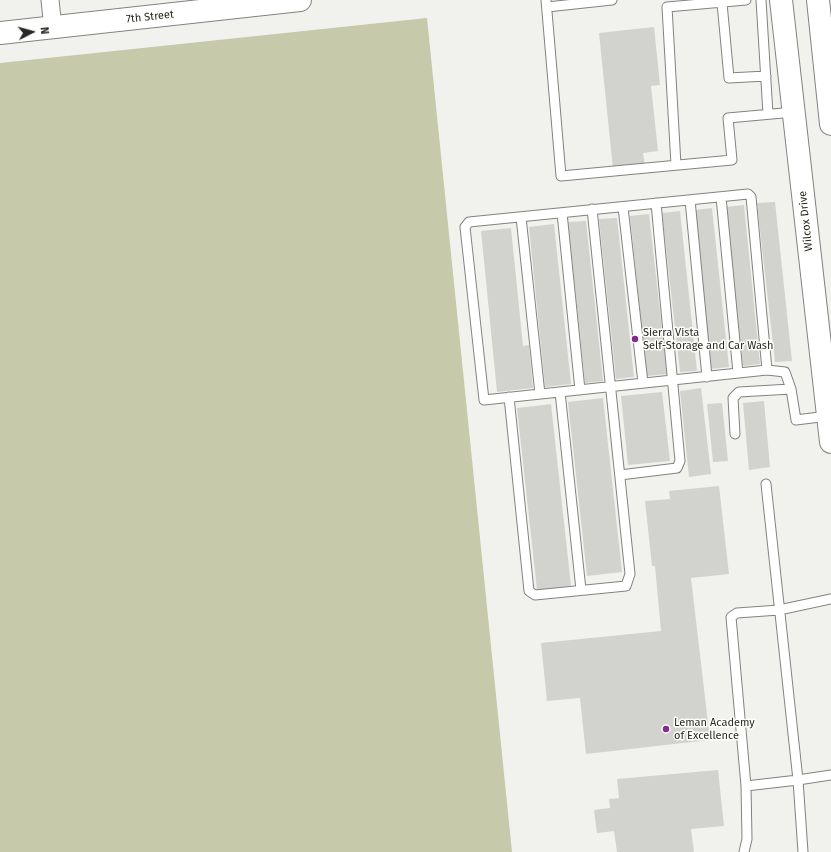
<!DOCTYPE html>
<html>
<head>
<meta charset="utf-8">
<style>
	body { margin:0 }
	#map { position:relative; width:831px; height:852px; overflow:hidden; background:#f1f2ee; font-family:"Fira Sans",sans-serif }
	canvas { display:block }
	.north { position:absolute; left:12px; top:12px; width:40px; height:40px; -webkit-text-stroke:3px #fffffb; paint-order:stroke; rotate:84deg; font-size:11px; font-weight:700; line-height:16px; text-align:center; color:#282827 }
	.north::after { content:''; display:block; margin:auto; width:14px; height:18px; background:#282827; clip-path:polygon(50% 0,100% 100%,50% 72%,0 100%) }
</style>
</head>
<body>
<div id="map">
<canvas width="831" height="852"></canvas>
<div class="north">N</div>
</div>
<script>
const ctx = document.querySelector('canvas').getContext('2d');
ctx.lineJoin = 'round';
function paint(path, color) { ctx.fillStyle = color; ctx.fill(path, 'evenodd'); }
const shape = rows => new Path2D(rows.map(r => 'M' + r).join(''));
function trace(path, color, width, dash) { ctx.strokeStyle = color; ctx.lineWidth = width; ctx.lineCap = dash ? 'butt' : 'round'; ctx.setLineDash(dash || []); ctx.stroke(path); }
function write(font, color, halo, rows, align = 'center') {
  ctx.font = font + ' "Fira Sans",sans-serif'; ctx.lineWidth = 3; ctx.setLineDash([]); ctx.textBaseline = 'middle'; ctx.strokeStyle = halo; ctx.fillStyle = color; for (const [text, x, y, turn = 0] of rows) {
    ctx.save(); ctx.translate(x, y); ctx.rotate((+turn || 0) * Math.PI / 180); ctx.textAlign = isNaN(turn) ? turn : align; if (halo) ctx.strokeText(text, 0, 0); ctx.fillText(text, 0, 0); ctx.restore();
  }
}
paint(shape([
	[427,18,512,852,0,852,0,63]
]), '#c7c9ab');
paint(shape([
	[654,27,660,85,651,86,658,151,643,153,645,166,613,169,599,33],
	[775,202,792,361,775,362,757,203],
	[744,205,760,364,743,366,726,207],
	[712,208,729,367,711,369,695,210],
	[680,211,697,371,680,372,662,213],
	[649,214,667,374,647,376,630,216],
	[617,218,634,377,616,379,599,219],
	[586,221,603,381,585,383,568,222],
	[554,224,571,384,545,387,529,227],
	[511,228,523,346,529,345,533,388,497,392,481,231],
	[701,388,711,474,689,477,680,391],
	[662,392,670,461,628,465,621,396],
	[603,398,622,572,587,576,568,402],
	[764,401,770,467,749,470,743,403],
	[722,403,728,461,713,462,707,404],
	[551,404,571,586,537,590,517,408],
	[719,486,729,574,691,578,710,740,586,754,580,698,547,701,541,643,661,631,655,566,652,566,645,501,670,499,669,491],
	[718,770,724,826,691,829,694,852,617,852,614,831,597,833,594,810,610,808,609,799,619,798,617,779]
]), '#d2d2cf');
const lane = shape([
	[546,0,561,176,732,160,728,118,794,112],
	[761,0,768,114],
	[722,3,729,78,766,76],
	[547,7,612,0],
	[676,165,667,7,746,0],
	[721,197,738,373],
	[690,200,707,377],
	[623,207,643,383],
	[562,213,580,390],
	[521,217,540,394],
	[767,370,751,197,748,194,469,222,465,227,484,400,767,370,785,372,791,389,796,420,828,416],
	[560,392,581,590],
	[509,397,529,591,535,595,626,586,630,574,592,209],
	[735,434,733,398,739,392,791,389],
	[620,475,677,468,680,461,656,203],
	[746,786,731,617,737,613,779,610,831,599],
	[744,852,747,839,746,786,798,780,766,484],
	[803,852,798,780,831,775]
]);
const street = shape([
	[50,0,53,28]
]);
const secondary = shape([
	[781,0,831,442],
	[818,0,831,124],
	[0,33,300,0]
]);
trace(lane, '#82827f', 11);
trace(street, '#82827f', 19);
trace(secondary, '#82827f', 24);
trace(lane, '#fff', 9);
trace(street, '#fff', 17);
trace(secondary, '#fff', 22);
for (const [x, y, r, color] of [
	[635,339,4,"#872993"],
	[666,729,4,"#872993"]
]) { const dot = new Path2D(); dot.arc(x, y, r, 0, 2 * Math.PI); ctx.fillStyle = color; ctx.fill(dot); trace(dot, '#fffffb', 1.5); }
write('11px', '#282827', '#fffffb', [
	["7th Street",150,17,-6],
	["Wilcox Drive",806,221,-96]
]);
write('11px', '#282827', '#fffffb', [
	["Sierra Vista",643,333],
	["Self-Storage and Car Wash",643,346],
	["Leman Academy",674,723],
	["of Excellence",674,736]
], 'left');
</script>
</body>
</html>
